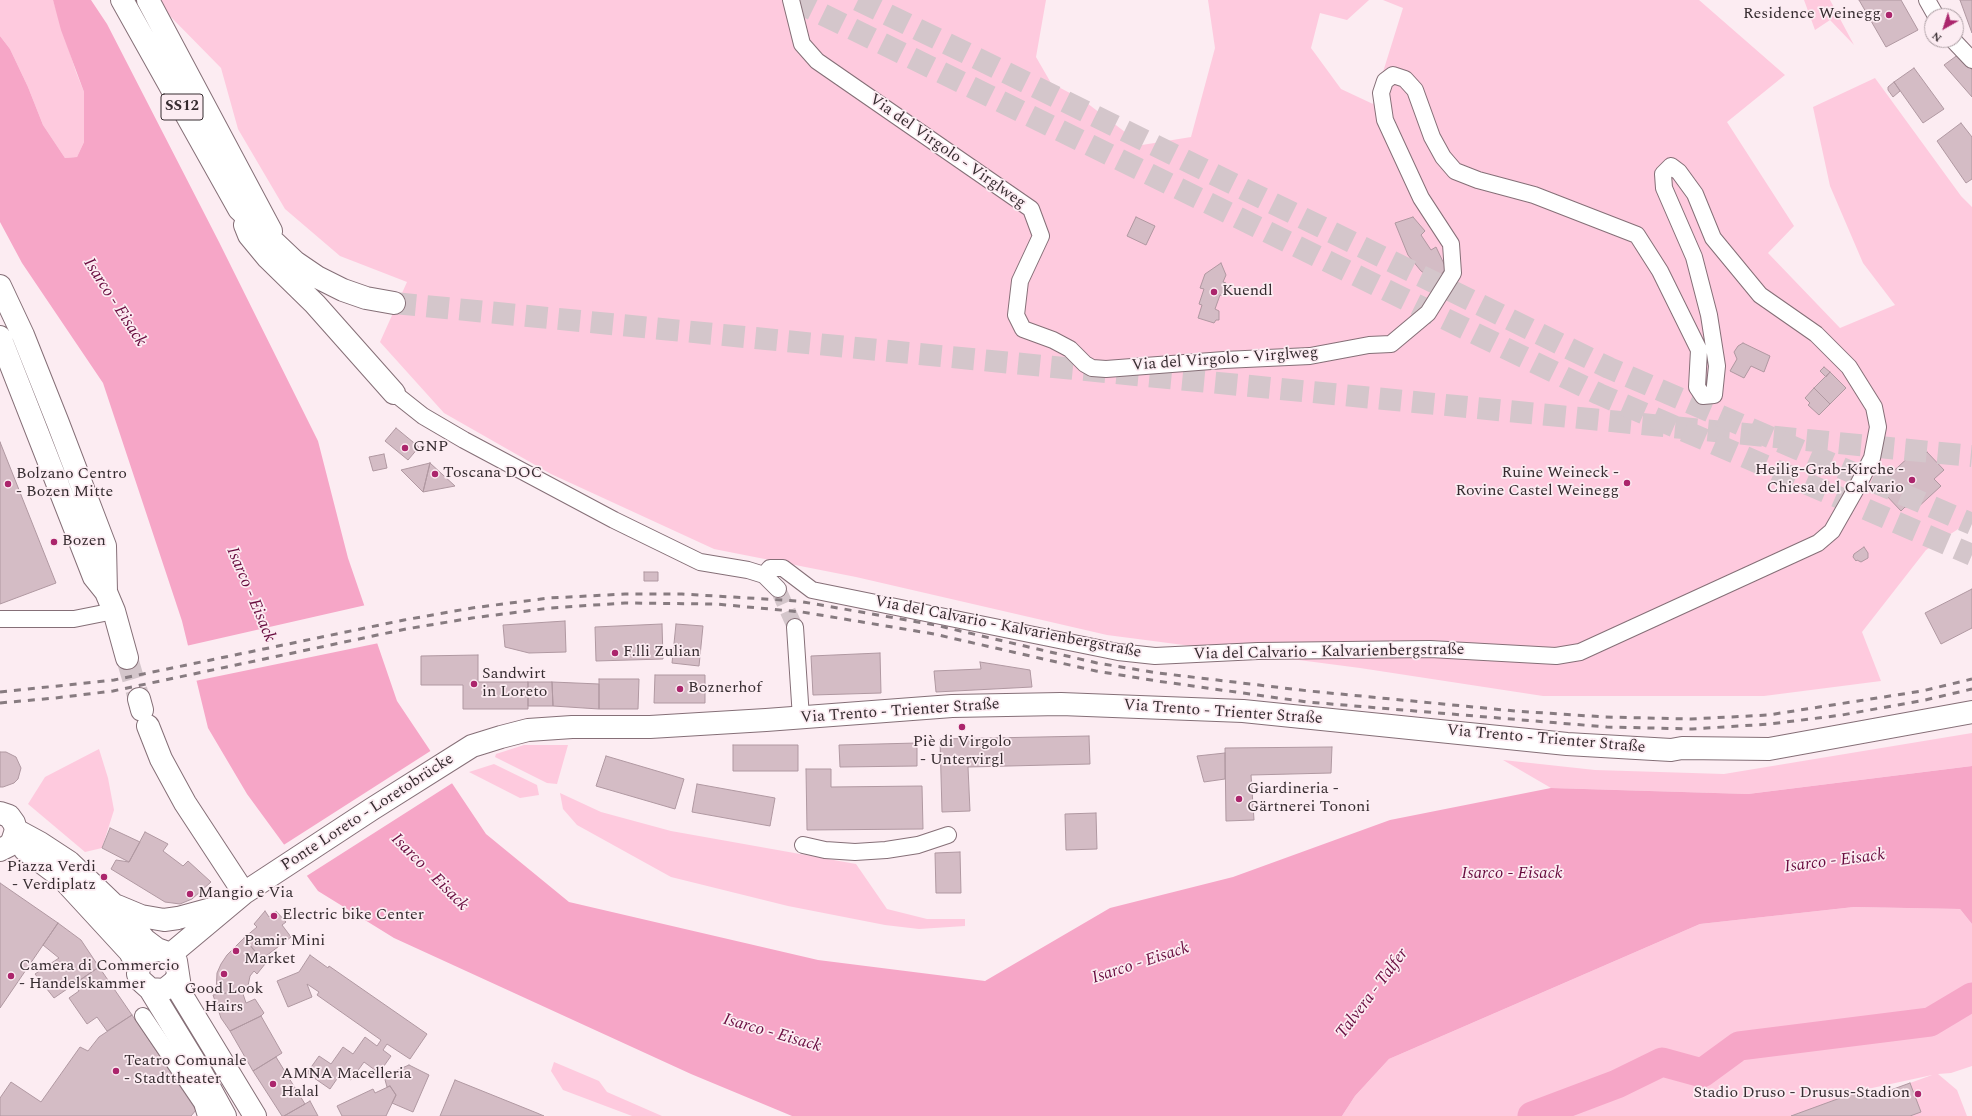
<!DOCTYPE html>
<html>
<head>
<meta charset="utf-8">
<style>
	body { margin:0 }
	#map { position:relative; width:1972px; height:1116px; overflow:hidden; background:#fcecf2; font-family:Spectral,serif }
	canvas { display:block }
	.north { position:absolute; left:1924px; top:8px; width:40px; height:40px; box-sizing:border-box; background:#fcecf2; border:1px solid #ad9fa4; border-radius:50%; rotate:219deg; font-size:11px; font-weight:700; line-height:16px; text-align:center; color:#362c30 }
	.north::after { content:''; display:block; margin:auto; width:14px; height:18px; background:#ab256c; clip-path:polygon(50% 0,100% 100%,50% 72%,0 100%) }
</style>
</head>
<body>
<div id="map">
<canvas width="1972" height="1116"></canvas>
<div class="north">N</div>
</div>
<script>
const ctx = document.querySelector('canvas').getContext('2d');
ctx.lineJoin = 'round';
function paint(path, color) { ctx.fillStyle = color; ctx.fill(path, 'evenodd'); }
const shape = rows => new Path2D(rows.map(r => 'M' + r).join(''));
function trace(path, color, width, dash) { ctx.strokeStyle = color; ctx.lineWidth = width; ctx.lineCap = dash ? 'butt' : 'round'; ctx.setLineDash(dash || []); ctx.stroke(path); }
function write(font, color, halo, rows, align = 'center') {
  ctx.font = font + ' Spectral,serif'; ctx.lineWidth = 3.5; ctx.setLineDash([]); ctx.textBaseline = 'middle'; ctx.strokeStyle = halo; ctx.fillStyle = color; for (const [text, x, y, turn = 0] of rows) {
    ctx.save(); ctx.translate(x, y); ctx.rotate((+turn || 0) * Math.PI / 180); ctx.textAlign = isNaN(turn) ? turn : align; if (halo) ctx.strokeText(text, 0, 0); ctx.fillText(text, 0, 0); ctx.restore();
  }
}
paint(shape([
	[0,0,53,0,76,72,84,92,84,142,77,157,65,158,43,125,28,87,10,49,0,36],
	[161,0,1046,0,1036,57,1051,83,1083,100,1142,145,1191,137,1215,48,1208,0,1369,0,1347,20,1320,13,1311,48,1341,89,1373,104,1403,8,1383,0,1699,0,1785,75,1727,122,1794,226,1768,253,1840,328,1895,305,1863,263,1830,186,1813,107,1875,78,1961,196,1972,207,1972,520,1926,550,1862,632,1881,681,1764,696,1543,696,1360,668,1107,635,856,577,714,549,551,474,444,413,380,342,407,282,340,256,285,209,238,129,221,68,167,13],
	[1804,0,1830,0,1854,45,1830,20,1815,30],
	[1972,733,1972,766,1748,794,1551,788,1503,760,1595,770,1724,774],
	[524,745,568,745,557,784,547,783,495,757,496,754],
	[99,749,108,778,114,810,102,848,85,852,28,804,45,777],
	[494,764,537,785,539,795,520,798,469,772],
	[560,793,601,812,671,831,856,864,887,909,927,919,965,919,965,926,919,929,885,925,788,906,671,877,577,825,563,809],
	[1854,907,1960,909,1972,924,1972,1066,1951,1073,1938,1074,1957,1090,1967,1116,1342,1116,1355,1096,1389,1059,1700,924],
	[1932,1075,1866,1099,1863,1090],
	[554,1062,599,1081,607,1092,662,1116,632,1116,563,1090,551,1071]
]), '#fecade');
paint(shape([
	[53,0,91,0,107,24,219,242,318,441,348,558,397,701,486,834,569,902,818,960,985,981,1110,908,1233,877,1390,820,1551,788,1748,794,1972,766,1972,924,1960,909,1854,907,1700,924,1389,1059,1355,1096,1342,1116,792,1116,691,1074,394,938,318,891,247,794,208,728,182,621,103,383,22,263,0,222,0,36,10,49,28,87,43,125,65,158,77,157,84,142,84,92,61,30]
]), '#f6a6c7');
paint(shape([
	[366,605,379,643,195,681,186,646],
	[432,750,454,782,305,877,282,846]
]), '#fcecf2');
trace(shape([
	[1532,1116,1617,1084,1662,1062,1702,1073,1739,1046,1930,1022,1972,997]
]), '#f6a6c7', 29);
const building = shape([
	[1859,0,1901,0,1918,30,1886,47,1859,0],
	[1960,0,1972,0,1972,33,1960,0],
	[1959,54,1972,70,1972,97,1944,65,1959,54],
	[1914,68,1944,109,1923,123,1894,82,1914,68],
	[1894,82,1900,91,1893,97,1888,90,1888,87,1894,82],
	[1961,123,1972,137,1972,179,1966,183,1937,141,1961,123],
	[1136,217,1155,226,1146,245,1127,236,1136,217],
	[1413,217,1425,231,1421,235,1431,250,1436,247,1446,268,1435,283,1428,279,1430,277,1421,271,1408,255,1395,223,1413,217],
	[1221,263,1226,275,1223,282,1226,283,1226,289,1225,296,1220,295,1215,309,1219,311,1219,320,1216,320,1214,323,1198,318,1202,305,1199,304,1204,289,1200,288,1205,274,1221,263],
	[1743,343,1770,356,1764,372,1751,366,1744,378,1730,371,1737,359,1734,352,1738,346,1743,343],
	[1824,367,1830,372,1826,377,1820,371,1824,367],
	[1830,372,1846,388,1830,404,1814,388,1830,372],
	[1814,388,1830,404,1819,415,1808,405,1810,403,1805,398,1814,388],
	[396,428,419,447,408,460,385,441,396,428],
	[0,442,56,583,0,604,0,442],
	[1927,452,1944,470,1934,479,1941,486,1916,509,1913,506,1905,507,1901,511,1884,493,1888,489,1889,482,1886,478,1911,455,1917,461,1927,452],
	[384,454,387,468,373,471,369,457,384,454],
	[430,463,455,486,423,492,430,463],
	[430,463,423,492,401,470,430,463],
	[1864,547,1868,553,1868,558,1861,562,1857,560,1856,561,1853,557,1854,554,1864,547],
	[644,572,658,572,658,581,644,581,644,572],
	[1972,589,1972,628,1941,644,1925,613,1972,589],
	[565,621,566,652,529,653,505,647,503,625,565,621],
	[662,624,663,659,596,661,595,627,662,624],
	[676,624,703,626,699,666,672,663,676,624],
	[880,653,881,693,813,695,811,656,880,653],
	[478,655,478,682,528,682,528,709,463,709,463,685,421,685,421,656,478,655],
	[980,662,1030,670,1032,687,936,692,934,671,981,669,980,662],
	[655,675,705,675,705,703,654,703,655,675],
	[599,679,639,679,638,709,599,709,599,679],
	[528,682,552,682,553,706,528,706,528,682],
	[552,682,599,684,599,709,553,706,552,682],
	[1089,736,1090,764,968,767,970,811,942,812,940,739,1089,736],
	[917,743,917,766,840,767,839,745,917,743],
	[733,745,798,745,798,771,733,771,733,745],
	[1332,747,1331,773,1251,775,1254,820,1226,821,1225,748,1332,747],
	[0,752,6,752,16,757,21,768,18,779,14,783,3,787,0,787,0,752],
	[1225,753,1225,779,1204,782,1197,756,1225,753],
	[606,756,684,779,675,809,596,786,606,756],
	[806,769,831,769,831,787,922,786,923,829,807,830,806,769],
	[697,784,775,798,770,826,692,812,697,784],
	[1096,813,1097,849,1066,850,1065,814,1096,813],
	[110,828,140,842,129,862,102,848,110,828],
	[145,832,168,844,163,851,183,866,188,861,211,882,192,899,180,904,165,902,111,869,116,860,129,862,145,832],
	[960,852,961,893,936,893,935,853,960,852],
	[0,883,58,923,0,1008,0,883],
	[265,911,269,917,276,911,286,922,282,925,291,937,262,959,244,938,257,927,254,924,265,911],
	[58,923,81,940,99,967,54,998,35,974,59,958,43,945,58,923],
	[244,938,265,964,257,974,254,971,250,976,247,991,216,994,217,973,221,964,227,955,244,938],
	[310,955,328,968,329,966,427,1034,410,1059,387,1044,383,1050,391,1056,379,1073,364,1062,351,1080,341,1073,330,1089,307,1073,319,1056,331,1064,343,1047,353,1054,365,1037,377,1046,381,1040,317,995,319,992,307,984,312,997,288,1007,277,981,299,972,310,955],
	[99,967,132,1015,107,1031,97,1017,87,1024,69,998,79,991,74,984,99,967],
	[242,991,246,1003,255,999,264,1013,261,1016,230,1031,221,1018,213,995,242,991],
	[132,1015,196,1110,191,1116,0,1116,0,1098,11,1082,41,1102,80,1047,88,1051,99,1037,132,1015],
	[261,1016,282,1053,253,1071,230,1031,261,1016],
	[276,1057,305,1104,284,1116,282,1116,253,1071,276,1057],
	[409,1065,429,1075,413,1112,392,1103,396,1095,390,1086,387,1087,384,1076,409,1065],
	[455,1080,537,1113,544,1116,440,1116,455,1080],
	[1910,1083,1921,1112,1910,1116,1791,1116,1862,1090,1866,1099,1910,1083],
	[390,1086,396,1095,386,1116,342,1116,337,1106,373,1089,375,1093,390,1086],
	[310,1101,318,1116,284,1116,305,1104,310,1101]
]);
paint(building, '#d4bcc5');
trace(building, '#b098a1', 1);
trace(shape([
	[778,589,795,627]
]), '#d4c6cb', 16, [16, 8]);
trace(shape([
	[127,658,139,699]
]), '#d4c6cb', 22, [22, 11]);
trace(shape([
	[394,303,1972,456]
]), '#d4c6cb', 22, [22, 11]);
trace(shape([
	[793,0,1599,394,1972,555],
	[858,0,1609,368,1972,524]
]), '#d4c6cb', 22, [22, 11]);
const street = shape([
	[1927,0,1936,16],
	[1953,40,1972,60],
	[394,393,423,416,464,440,614,520,700,562,748,570,764,575,778,589],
	[764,575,770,568,783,568,812,590,1118,652,1155,656,1258,651,1430,649,1556,656,1580,652,1818,543,1832,531,1857,487,1872,458,1878,427,1874,407,1849,367,1816,334,1760,295,1713,238,1695,194,1679,172,1671,166,1663,174,1664,188,1694,257,1709,315,1717,366,1714,395,1703,396,1697,387,1699,350,1660,271,1637,235,1534,195,1478,180,1455,171,1443,157,1432,137,1415,90,1405,79,1393,75,1385,81,1381,93,1385,120,1421,198,1451,244,1453,273,1428,313,1391,344,1369,345,1310,356,1224,360,1106,369,1092,368,1085,364,1070,349,1053,340,1023,329,1016,315,1020,281,1041,236,1031,209,817,61,802,44,791,0],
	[0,619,74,619,114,611],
	[795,627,801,718],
	[803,845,825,850,855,852,886,850,918,845,948,835],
	[143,1016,202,1103,206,1116]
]);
const secondary = shape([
	[0,286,23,335,58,423,105,546,106,592],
	[0,337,94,577,106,592,114,611,127,658],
	[139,699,142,710],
	[148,726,161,759,185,803,244,893],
	[0,813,9,816,14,823,16,830,12,842,8,846,0,850],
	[16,830,40,843,69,862,114,905,145,940,157,949],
	[25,850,61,877,130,952,138,967],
	[117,906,141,916,164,920,178,918,222,906],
	[171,954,244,893,372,809,472,746,501,737,528,730,572,727,650,727,766,720,952,706,1061,704,1243,711,1567,744,1671,750,1682,748,1769,749,1972,712],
	[178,976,174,982,164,990,150,989,140,980,138,974,140,960,144,955,157,949,171,954,176,961,181,994,255,1116],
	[150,989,202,1074,225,1116]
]);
const primary = shape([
	[122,0,239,209,295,262,317,277,343,290,366,298,394,303],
	[148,0,271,231],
	[245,225,249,235,268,258,315,304,394,393]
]);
trace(street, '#856f77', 18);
trace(secondary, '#856f77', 24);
trace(primary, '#856f77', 24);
trace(street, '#fff', 16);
trace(secondary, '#fff', 22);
trace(primary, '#fff', 22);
trace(shape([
	[0,692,114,680,404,620,472,608,549,598,625,594,682,594,798,601,935,625,1097,663,1158,673,1309,691,1515,711,1605,717,1691,719,1768,715,1922,691,1972,679],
	[0,703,55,698,113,691,406,629,472,618,550,608,625,603,716,604,802,612,934,634,1096,671,1157,681,1307,702,1607,727,1692,729,1770,724,1842,715,1925,700,1972,689]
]), '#877b80', 3, [7, 7]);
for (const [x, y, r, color] of [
	[1889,15,4,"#ab256c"],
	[1214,292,4,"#ab256c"],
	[405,448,4,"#ab256c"],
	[435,474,4,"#ab256c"],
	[1912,480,4,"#ab256c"],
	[1627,483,4,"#ab256c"],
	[8,484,4,"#ab256c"],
	[54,542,4,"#ab256c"],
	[615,653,4,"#ab256c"],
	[474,684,4,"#ab256c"],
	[680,689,4,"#ab256c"],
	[962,727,4,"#ab256c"],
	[1239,799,4,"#ab256c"],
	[104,877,4,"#ab256c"],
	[190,894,4,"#ab256c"],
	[274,916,4,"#ab256c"],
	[236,951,4,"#ab256c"],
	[224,974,4,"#ab256c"],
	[11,976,4,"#ab256c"],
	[116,1071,4,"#ab256c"],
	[273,1084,4,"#ab256c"],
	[1918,1094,4,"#ab256c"]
]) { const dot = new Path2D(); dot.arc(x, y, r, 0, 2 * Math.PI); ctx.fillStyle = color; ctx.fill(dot); trace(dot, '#fcecf2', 1.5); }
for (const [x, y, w] of [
	[182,107,42]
]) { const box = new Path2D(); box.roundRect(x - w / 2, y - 13, w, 26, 3); ctx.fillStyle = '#fcecf2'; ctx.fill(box); trace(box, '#362c30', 1); }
write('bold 15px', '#362c30', null, [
	["SS12",182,107]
]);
write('16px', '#362c30', '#fcecf2', [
	["Residence Weinegg",1881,15,"right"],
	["Kuendl",1222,292],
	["GNP",413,448],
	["Heilig-Grab-Kirche -",1904,471,"right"],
	["Chiesa del Calvario",1904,489,"right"],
	["Toscana DOC",443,474],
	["Ruine Weineck -",1619,474,"right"],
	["Rovine Castel Weinegg",1619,492,"right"],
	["Bolzano Centro",16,475],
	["- Bozen Mitte",16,493],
	["Bozen",62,542],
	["F.lli Zulian",623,653],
	["Sandwirt",482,675],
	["in Loreto",482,693],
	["Boznerhof",688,689],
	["Piè di Virgolo",962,743,"center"],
	["- Untervirgl",962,761,"center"],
	["Giardineria -",1247,790],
	["Gärtnerei Tononi",1247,808],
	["Piazza Verdi",96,868,"right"],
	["- Verdiplatz",96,886,"right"],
	["Mangio e Via",198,894],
	["Electric bike Center",282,916],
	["Pamir Mini",244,942],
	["Market",244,960],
	["Camera di Commercio",19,967],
	["- Handelskammer",19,985],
	["Good Look",224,990,"center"],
	["Hairs",224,1008,"center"],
	["Teatro Comunale",124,1062],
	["- Stadttheater",124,1080],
	["AMNA Macelleria",281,1075],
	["Halal",281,1093],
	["Stadio Druso - Drusus-Stadion",1910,1094,"right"]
], 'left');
write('16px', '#362c30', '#fcecf2', [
	["Via del Virgolo - Virglweg",947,152,35],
	["Via del Virgolo - Virglweg",1225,360,-4],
	["Via del Calvario - Kalvarienbergstraße",1008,628,11],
	["Via del Calvario - Kalvarienbergstraße",1329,653,-1],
	["Via Trento - Trienter Straße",900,712,-4],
	["Via Trento - Trienter Straße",1223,713,4],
	["Via Trento - Trienter Straße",1546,740,5],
	["Ponte Loreto - Loretobrücke",368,813,-33]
]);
write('italic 17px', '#680c3f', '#fcecf2', [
	["Isarco - Eisack",114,303,57],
	["Isarco - Eisack",250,595,67],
	["Isarco - Eisack",1835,862,-7],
	["Isarco - Eisack",429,873,45],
	["Isarco - Eisack",1512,875],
	["Isarco - Eisack",1141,964,-18],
	["Talvera - Talfer",1373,994,-53],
	["Isarco - Eisack",772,1034,16]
]);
</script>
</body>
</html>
